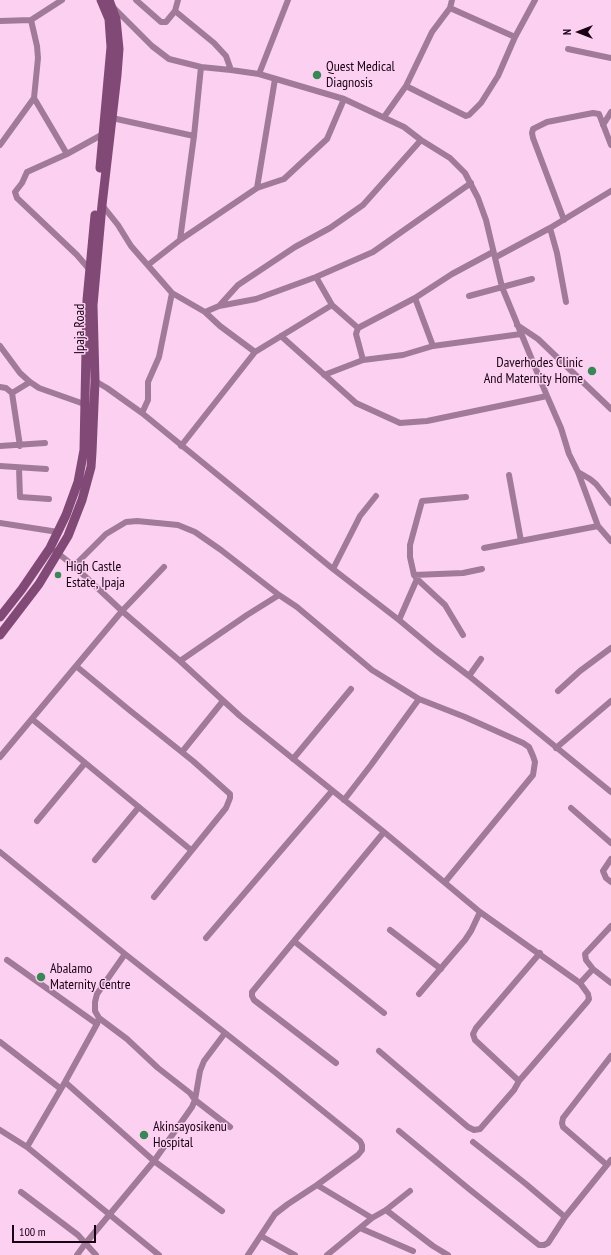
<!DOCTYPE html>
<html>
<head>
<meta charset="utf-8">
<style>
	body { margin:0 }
	#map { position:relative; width:611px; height:1255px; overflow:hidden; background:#fcd0f1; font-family:"PT Sans Narrow",sans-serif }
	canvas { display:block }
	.north { position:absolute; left:559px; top:12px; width:40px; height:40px; -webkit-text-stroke:3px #fcd0f1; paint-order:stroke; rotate:270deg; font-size:11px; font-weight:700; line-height:16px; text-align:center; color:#180214 }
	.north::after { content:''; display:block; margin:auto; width:14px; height:18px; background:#180214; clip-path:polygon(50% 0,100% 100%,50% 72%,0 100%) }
	.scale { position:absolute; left:12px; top:1225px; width:84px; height:18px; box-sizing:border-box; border:2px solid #180214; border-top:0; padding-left:5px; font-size:12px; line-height:14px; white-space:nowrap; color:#180214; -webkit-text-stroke:3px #fcd0f1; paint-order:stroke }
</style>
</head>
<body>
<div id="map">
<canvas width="611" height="1255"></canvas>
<div class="north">N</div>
<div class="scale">100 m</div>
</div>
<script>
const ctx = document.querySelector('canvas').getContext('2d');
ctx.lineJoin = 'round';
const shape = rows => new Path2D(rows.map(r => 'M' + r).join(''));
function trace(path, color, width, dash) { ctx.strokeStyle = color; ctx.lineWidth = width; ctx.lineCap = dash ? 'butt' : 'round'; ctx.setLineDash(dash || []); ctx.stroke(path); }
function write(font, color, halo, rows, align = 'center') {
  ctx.font = font + ' "PT Sans Narrow",sans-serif'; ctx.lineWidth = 3; ctx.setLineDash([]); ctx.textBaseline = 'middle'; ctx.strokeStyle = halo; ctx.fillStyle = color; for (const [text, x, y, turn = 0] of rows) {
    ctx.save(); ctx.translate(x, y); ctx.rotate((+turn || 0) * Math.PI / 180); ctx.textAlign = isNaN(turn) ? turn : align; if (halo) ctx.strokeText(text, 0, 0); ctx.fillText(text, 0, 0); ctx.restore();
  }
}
trace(shape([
	[136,0,161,22,166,22,175,11],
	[178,0,175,11,214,43,226,56,231,70],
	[113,7,152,46,169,59,201,67,231,70,259,74,344,99,404,127,421,140,450,158,465,173,478,198,486,220,502,287,547,396,561,428,569,454,578,472,598,526,611,541],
	[450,8,515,37],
	[0,21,31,20,62,0],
	[568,49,611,58],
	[259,74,288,0],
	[406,86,466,116,469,115,481,103,498,76,515,37,535,0],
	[34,98,67,154],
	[384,117,406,86,432,32,450,8,452,0],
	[112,118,194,136],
	[603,125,611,112],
	[0,145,34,98,38,58,37,46,31,20],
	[257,188,275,79],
	[102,205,118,225,131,246,172,293,205,312,220,326,255,352],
	[564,220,533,138,532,133,533,129,547,122,593,113,599,114,611,145],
	[550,228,557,253,566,302],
	[180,240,257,188,284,179,327,139,344,99],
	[496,257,550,228,611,191],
	[148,265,180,240,194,136,201,67],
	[89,269,77,255,17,198,15,192,22,183,27,172,67,154,105,133],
	[316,277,332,305,358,328],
	[469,296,532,279],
	[415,298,433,346],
	[219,306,256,299,316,277,373,252,471,183],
	[205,312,219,306,238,285,295,247,330,228,363,205,421,140],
	[517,325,538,339,611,409],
	[281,336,356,403,400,423,427,421,547,396],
	[0,346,20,373,30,382,39,388,87,405],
	[363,360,356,334,358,328,415,298,452,274,493,252],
	[324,375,363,360,403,355,433,346,521,334],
	[95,381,107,388,142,413,333,569,399,620,435,650,469,676,611,792],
	[0,387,6,388,12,393,20,446],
	[12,393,30,382],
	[142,413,148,400,148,382,159,357,172,293],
	[0,446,45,443],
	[181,446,255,352,332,305],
	[0,466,46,469],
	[19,468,20,497,49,499],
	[578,472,590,479,596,484,611,503],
	[509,475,521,541],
	[0,523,58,532],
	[484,548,598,526],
	[55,551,74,566,122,611,180,661,240,716,384,832,480,912,580,983,588,994,589,999,587,1002,519,1081],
	[74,566,106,534,126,522,137,521,178,525,195,532,221,550,279,595,297,607,372,670,419,699,465,717,523,743,529,747,533,756,535,762,533,775,445,882],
	[333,569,360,516,376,496],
	[414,575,463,573,482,569],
	[417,579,445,605,463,635],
	[399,620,417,579,414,575,410,557,410,545,422,501,466,497],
	[180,661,247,615,279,595],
	[76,666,128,709,193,761,230,794,230,798,226,808,154,897],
	[469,676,481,659],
	[558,691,580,671,611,648],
	[32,719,191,850],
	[556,748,611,701],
	[182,752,223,701],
	[0,757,122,611,164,567],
	[293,759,351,689],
	[344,800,371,765,419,699],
	[571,808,611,843],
	[37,821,85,763],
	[0,852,125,954,276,1073,360,1141,362,1145,362,1150,358,1155,317,1185,288,1204,275,1214,248,1255],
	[611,859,603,871,606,878,611,882],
	[95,860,139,807],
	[390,930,441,969],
	[206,938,332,791],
	[295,942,384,1013],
	[7,960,97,1024],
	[593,969,586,960,585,954,611,926],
	[580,983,593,969,611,983],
	[419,994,465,940,471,931,480,912],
	[99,1018,127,1039,158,1068,190,1093,195,1100,230,1127],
	[0,1042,61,1089],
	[379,1051,468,1127,474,1130,480,1129,514,1090,519,1081,475,1040,473,1034,476,1028,540,953],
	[336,1063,254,1000,252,996,252,992,384,832],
	[65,1082,154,1161,222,1211],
	[0,1130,27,1147,159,1255],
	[399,1131,469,1189,539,1245,544,1245,548,1243,565,1217,611,1160],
	[473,1142,526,1184,565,1217],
	[27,1147,65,1082,97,1024,99,1018,95,1011,95,1002,97,994,125,954],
	[607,1165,563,1127,562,1123,563,1118,611,1056],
	[317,1185,372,1218],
	[21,1192,78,1235,96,1255],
	[386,1210,433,1246,448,1255],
	[360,1228,413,1251],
	[261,1236,295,1255],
	[77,1255,85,1244,154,1161,192,1107,195,1100,200,1071,204,1061,225,1033],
	[327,1255,372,1218,386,1210,410,1191]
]), '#a27a99', 6);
trace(shape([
	[100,168,111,47,109,19,101,0],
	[0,617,22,589,50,548,66,515,78,482,84,450,87,300,95,215],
	[0,635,39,584,68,536,82,500,91,467,92,452,95,381,93,305,102,205,117,75,119,49,116,19,109,0]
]), '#814976', 9);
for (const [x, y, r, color] of [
	[317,75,5,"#378757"],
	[592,371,5,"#378757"],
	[58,575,4,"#378757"],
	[41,977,5,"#378757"],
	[144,1135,5,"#378757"]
]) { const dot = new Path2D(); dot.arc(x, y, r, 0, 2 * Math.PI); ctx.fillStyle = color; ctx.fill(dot); trace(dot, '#fcd0f1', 1.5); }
write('14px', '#180214', '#fcd0f1', [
	["Quest Medical",326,67],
	["Diagnosis",326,83],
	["Daverhodes Clinic",583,363,"right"],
	["And Maternity Home",583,379,"right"],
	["High Castle",66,567],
	["Estate, Ipaja",66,583],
	["Abalamo",50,969],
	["Maternity Centre",50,985],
	["Akinsayosikenu",153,1127],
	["Hospital",153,1143]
], 'left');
write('14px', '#180214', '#fcd0f1', [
	["Ipaja Road",80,329,-90]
]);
</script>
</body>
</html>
